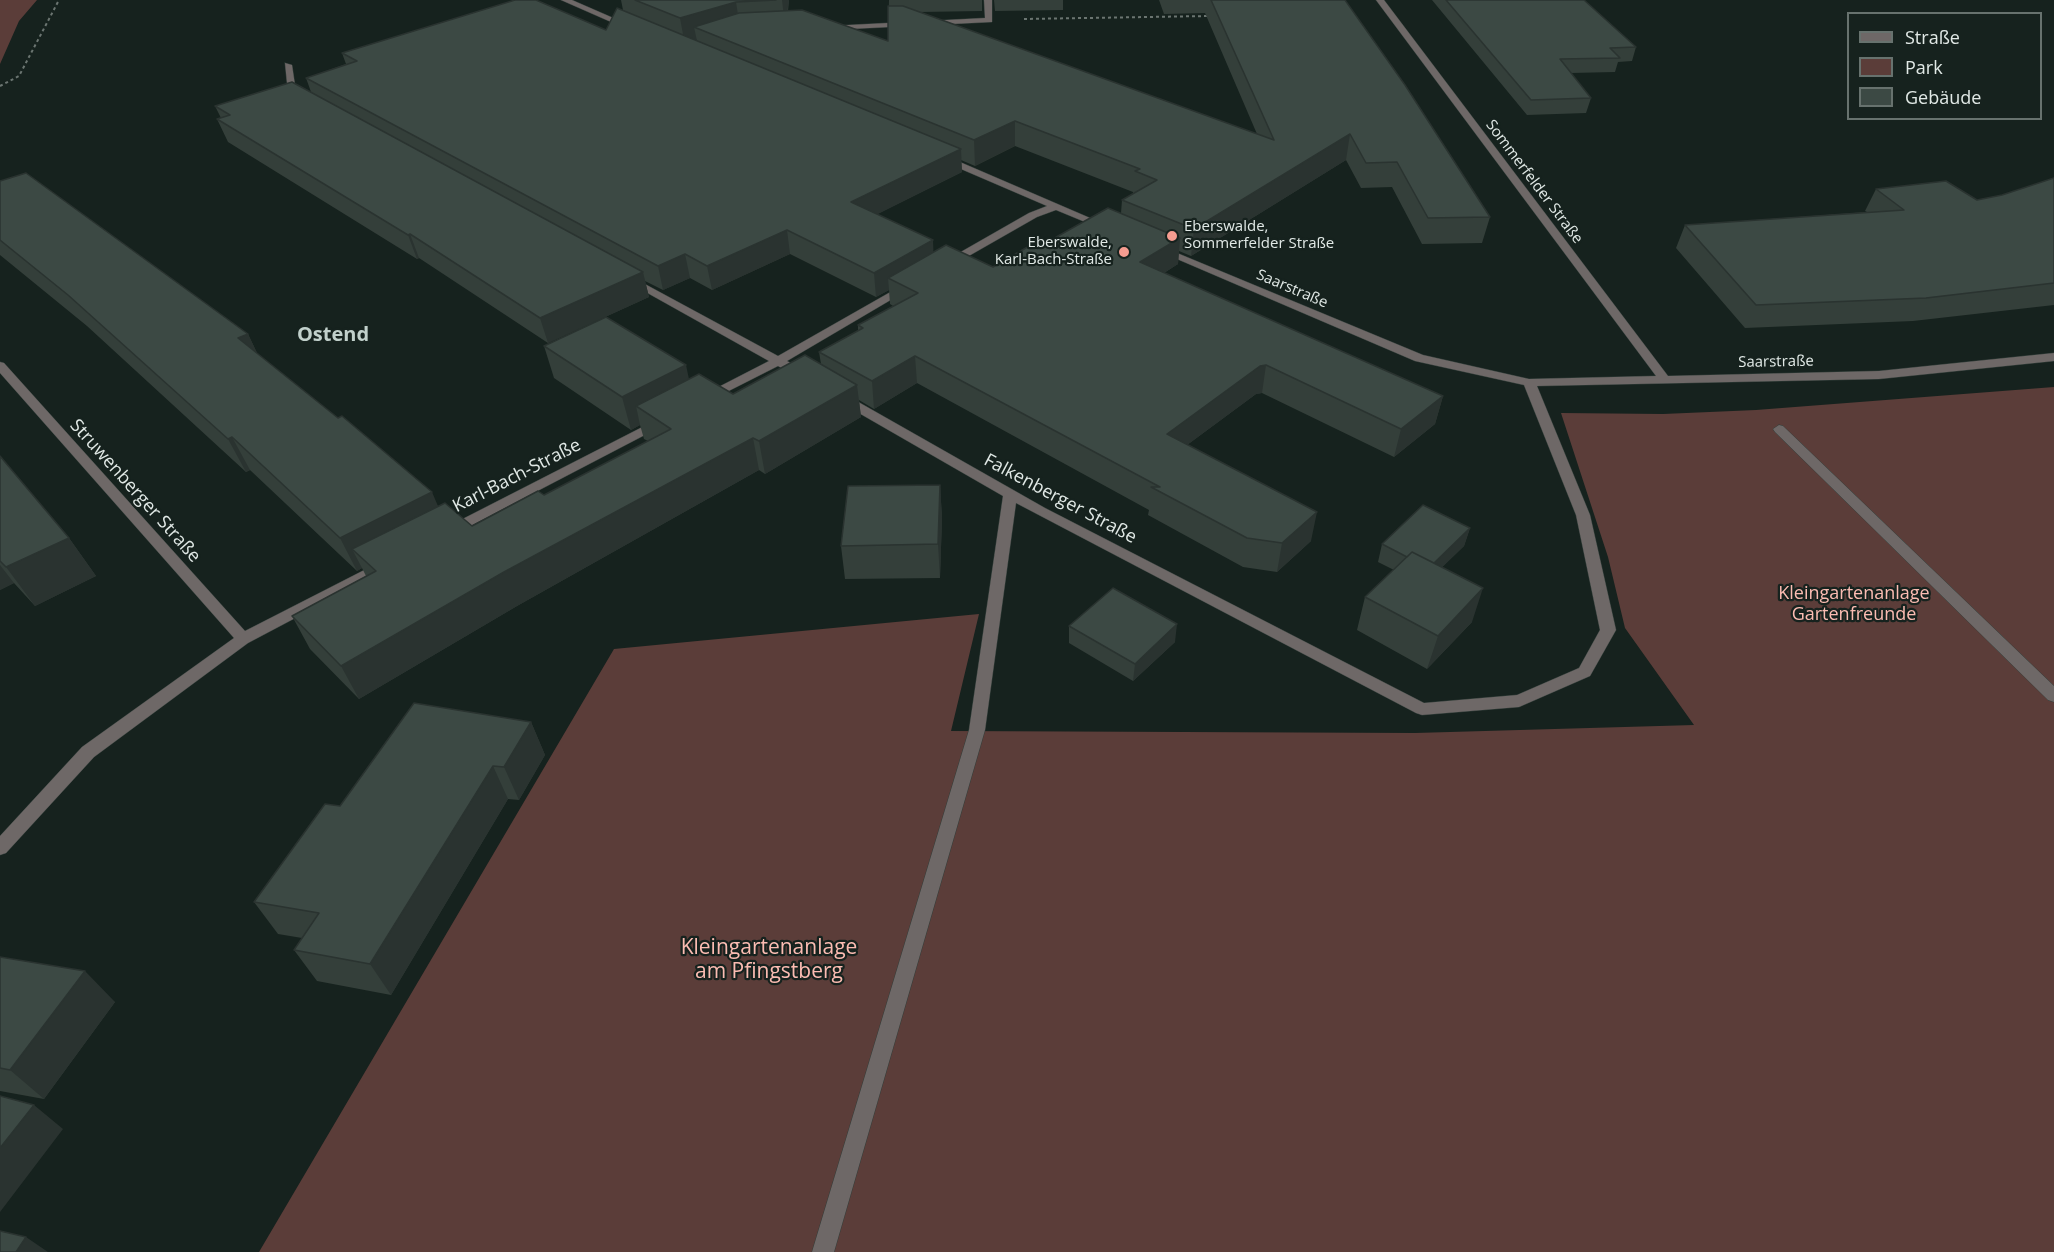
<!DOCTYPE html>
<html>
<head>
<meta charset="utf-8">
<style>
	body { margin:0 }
	#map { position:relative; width:2054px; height:1252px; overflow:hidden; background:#16221e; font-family:"Open Sans",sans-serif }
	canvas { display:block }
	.legend { position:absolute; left:1847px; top:12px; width:195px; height:108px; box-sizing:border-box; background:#16221e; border:2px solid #67726e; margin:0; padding:8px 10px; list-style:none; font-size:18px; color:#e1e9e6 }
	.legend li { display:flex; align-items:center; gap:12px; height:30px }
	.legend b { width:30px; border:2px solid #67726e }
</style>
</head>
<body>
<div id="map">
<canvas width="2054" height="1252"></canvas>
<ul class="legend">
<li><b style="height:8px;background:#6e6867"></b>Straße</li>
<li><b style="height:16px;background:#5b3d39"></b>Park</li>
<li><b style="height:16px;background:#3c4944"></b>Gebäude</li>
</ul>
</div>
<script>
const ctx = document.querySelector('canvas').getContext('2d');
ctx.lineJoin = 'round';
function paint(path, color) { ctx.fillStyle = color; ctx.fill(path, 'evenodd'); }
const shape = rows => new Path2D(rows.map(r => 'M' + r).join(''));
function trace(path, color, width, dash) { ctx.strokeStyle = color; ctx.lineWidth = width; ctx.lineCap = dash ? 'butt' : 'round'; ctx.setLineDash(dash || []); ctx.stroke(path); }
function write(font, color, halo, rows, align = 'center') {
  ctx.font = font + ' "Open Sans",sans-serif'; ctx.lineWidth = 4.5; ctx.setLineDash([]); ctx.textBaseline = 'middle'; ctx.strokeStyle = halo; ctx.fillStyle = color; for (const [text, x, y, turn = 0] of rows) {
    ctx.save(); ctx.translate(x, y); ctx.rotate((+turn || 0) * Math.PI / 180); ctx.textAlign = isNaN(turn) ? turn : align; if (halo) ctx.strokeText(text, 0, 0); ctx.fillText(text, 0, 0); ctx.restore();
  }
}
paint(shape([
	[0,0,37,0,19,21,0,64],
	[2054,387,2054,1252,259,1252,614,649,979,614,951,731,1415,733,1694,725,1625,628,1608,557,1561,413,1663,414,1756,410]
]), '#5b3d39');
const minor = shape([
	[561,0,572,0,634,27,627,29,561,0],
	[984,0,992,0,992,22,829,30,825,28,829,26,985,18,984,0],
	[1376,0,1384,0,1668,376,1879,371,2054,353,2054,361,1879,379,1537,386,1590,515,1616,630,1590,676,1519,707,1422,715,1416,713,1016,503,985,730,834,1252,812,1252,969,730,1003,496,838,401,836,398,838,395,846,395,1045,508,1424,703,1517,695,1579,668,1600,630,1576,515,1524,385,1415,361,1156,250,1161,247,1165,248,1423,355,1529,379,1656,376,1376,0],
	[285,63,292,65,296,92,301,95,301,99,295,99,288,93,285,63],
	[940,156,946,156,1111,227,1102,229,1056,210,1037,217,953,265,945,265,945,261,1029,213,1047,206,940,160,940,156],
	[630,276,778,356,901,286,909,286,911,288,787,361,807,372,807,378,799,378,778,366,705,403,699,399,701,396,769,361,626,281,626,277,630,276],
	[0,362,4,363,245,631,378,563,383,561,390,566,388,569,248,643,94,757,6,853,0,855,0,836,82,747,234,638,0,373,0,362],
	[660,418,664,419,666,422,664,425,455,534,450,536,443,531,445,528,660,418],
	[1779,425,1783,426,2054,686,2054,702,2048,700,1775,432,1773,429,1779,425]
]);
trace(minor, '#323e3a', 1);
trace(shape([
	[1024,19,1209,16],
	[0,86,19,76,59,0]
]), '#6b7571', 2, [3, 3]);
paint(minor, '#6e6867');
paint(shape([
	[621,0,789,0,788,11,888,41,889,0,982,0,982,11,920,12,1257,134,1205,13,1164,14,1159,0,1345,0,1490,217,1482,243,1422,244,1392,187,1361,188,1346,160,1191,256,1179,251,1178,264,1164,273,1443,396,1435,424,1394,457,1262,393,1256,394,1187,445,1311,541,1277,572,1243,567,1148,515,1149,510,917,383,874,409,859,400,861,417,765,474,759,470,517,606,359,699,310,649,292,616,366,576,362,568,357,571,250,470,246,472,87,326,0,255,0,181,248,334,257,353,438,506,472,526,544,495,648,441,644,439,640,425,631,430,554,378,544,346,689,379,733,394,821,364,819,352,858,331,858,325,893,306,890,304,889,290,876,297,790,254,712,290,690,278,663,290,645,281,649,297,548,343,419,258,417,259,228,142,217,119,221,118,215,106,311,92,306,78,346,64,342,53,606,30,623,10],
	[1015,146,1133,192,1133,194,1122,200,1121,213,1042,245,993,267,933,252,877,214,962,172,961,160,975,166],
	[994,0,1063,0,1063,10,995,11],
	[1432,0,1584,0,1636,47,1632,61,1618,62,1615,72,1571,73,1591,98,1586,113,1527,115],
	[2054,178,2054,305,1913,321,1745,328,1676,248,1685,225,1867,212,1865,211,1876,189,1977,200,2002,195],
	[0,456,69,538,96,576,35,606,14,583,0,590],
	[940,485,942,518,940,578,845,579,841,546],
	[1470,528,1464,546,1442,567,1472,622,1427,669,1357,630,1365,597,1394,570,1378,562,1382,544],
	[1069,626,1175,642,1133,681,1069,643],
	[531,722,545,755,519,800,508,799,391,995,317,981,294,950,302,938,278,934,254,902,340,806],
	[0,957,115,1002,44,1099,0,1091]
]), '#343f3a');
paint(shape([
	[782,0,789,0,785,26],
	[736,2,740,28,694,27,697,41,685,45,680,18],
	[1015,121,1015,146,975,166,974,140],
	[1350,134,1346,160,1191,256,1194,229],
	[961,149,962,172,854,226,851,202],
	[787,230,790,254,712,290,707,266],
	[410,234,419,258,417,259,408,235],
	[1180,238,1178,264,1138,289,1140,262],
	[933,240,934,265,888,278,889,290,876,297,874,273],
	[685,254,690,278,663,290,658,266],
	[643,272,649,297,548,343,540,318],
	[248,334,263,366,238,338],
	[915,356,917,383,874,409,872,381],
	[686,365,693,398,636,406,640,425,631,430,622,397],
	[1266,365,1262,393,1256,394,1164,462,1167,434,1260,366],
	[857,385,861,417,765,474,759,441],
	[1443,396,1435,424,1394,457,1401,429],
	[232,437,250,470,246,472,228,439],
	[753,438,759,470,517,606,359,699,341,666,504,572],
	[940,485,942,518,940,578,938,544],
	[432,492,446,525,352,549,362,568,357,571,340,538],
	[1317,512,1311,541,1277,572,1282,543],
	[1470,528,1464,546,1424,585,1429,568],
	[69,538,96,576,35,606,6,567],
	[0,565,14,583,0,590],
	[1483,588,1472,622,1427,669,1438,636],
	[1177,624,1175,642,1133,681,1135,664],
	[531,722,545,755,519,800,504,767],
	[493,766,508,799,391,995,370,964],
	[85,971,115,1002,44,1099,10,1070],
	[34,1105,63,1129,0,1212,0,1148],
	[26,1237,48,1252,16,1252]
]), '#2a3330');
const building = shape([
	[515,0,536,0,606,30,617,8,961,149,851,202,933,240,874,273,787,230,707,266,685,254,658,266,306,78,357,61,342,53,515,0],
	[635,0,776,0,736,2,680,18,635,0],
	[1211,0,1345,0,1405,85,1490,217,1428,218,1397,162,1366,163,1350,134,1194,229,1122,200,1157,180,1135,171,1140,169,1015,121,974,140,694,27,739,13,802,10,888,41,888,6,903,6,1274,140,1211,0],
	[1446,0,1584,0,1636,47,1610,48,1620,58,1560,59,1591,98,1531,100,1446,0],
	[292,82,643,272,540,318,410,234,408,235,217,119,230,115,215,106,292,82],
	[26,173,248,334,238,338,338,418,342,416,432,492,340,538,232,437,228,439,68,295,0,240,0,181,26,173],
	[2054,178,2054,283,1926,298,1756,305,1685,225,1904,210,1876,189,1946,181,1977,200,2002,195,2054,178],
	[1108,208,1180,238,1140,262,1443,396,1401,429,1266,365,1260,366,1167,434,1317,512,1282,543,1247,538,1151,487,1160,487,915,356,872,381,819,352,863,328,858,325,918,293,888,278,946,245,993,267,1031,245,1042,245,1108,208],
	[606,317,686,365,622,397,544,346,606,317],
	[805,355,857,385,759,441,753,438,504,572,341,666,292,616,376,571,352,549,445,503,472,526,538,491,544,495,671,429,636,406,699,374,733,394,805,355],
	[0,456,69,538,6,567,0,561,0,456],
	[940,485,938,544,841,546,848,486,940,485],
	[1423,505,1470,528,1434,563,1412,552,1407,557,1382,544,1423,505],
	[1412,552,1483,588,1438,636,1365,597,1412,552],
	[1113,588,1177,624,1135,664,1069,626,1113,588],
	[414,703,531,722,504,767,493,766,370,964,294,950,319,913,254,902,325,804,340,806,414,703],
	[0,957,85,971,10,1070,0,1068,0,957],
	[0,1096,34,1105,0,1148,0,1096],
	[0,1231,26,1237,16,1252,0,1252,0,1231]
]);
paint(building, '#3c4944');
trace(building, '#2a3330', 1.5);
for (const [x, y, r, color] of [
	[1172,236,6,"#f59c90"],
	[1124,252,6,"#f59c90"]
]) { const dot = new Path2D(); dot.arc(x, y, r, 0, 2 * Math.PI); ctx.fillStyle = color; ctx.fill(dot); trace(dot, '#16221e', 2); }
write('15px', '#e1e9e6', '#16221e', [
	["Sommerfelder Straße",1534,182,53],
	["Saarstraße",1292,289,23],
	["Saarstraße",1776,362,-1]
]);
write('15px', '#e1e9e6', '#16221e', [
	["Eberswalde,",1184,227],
	["Sommerfelder Straße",1184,244],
	["Eberswalde,",1112,243,"right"],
	["Karl-Bach-Straße",1112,260,"right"]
], 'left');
write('18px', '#e1e9e6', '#16221e', [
	["Karl-Bach-Straße",517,476,-27],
	["Struwenberger Straße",135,491,48],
	["Falkenberger Straße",1060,499,28]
]);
write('18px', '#fbbcb2', '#16221e', [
	["Kleingartenanlage",1854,594],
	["Gartenfreunde",1854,615]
]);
write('bold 20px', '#c1d0cb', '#16221e', [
	["Ostend",333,335]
]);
write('21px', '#fbbcb2', '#16221e', [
	["Kleingartenanlage",769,948],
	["am Pfingstberg",769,972]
]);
</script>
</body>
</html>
